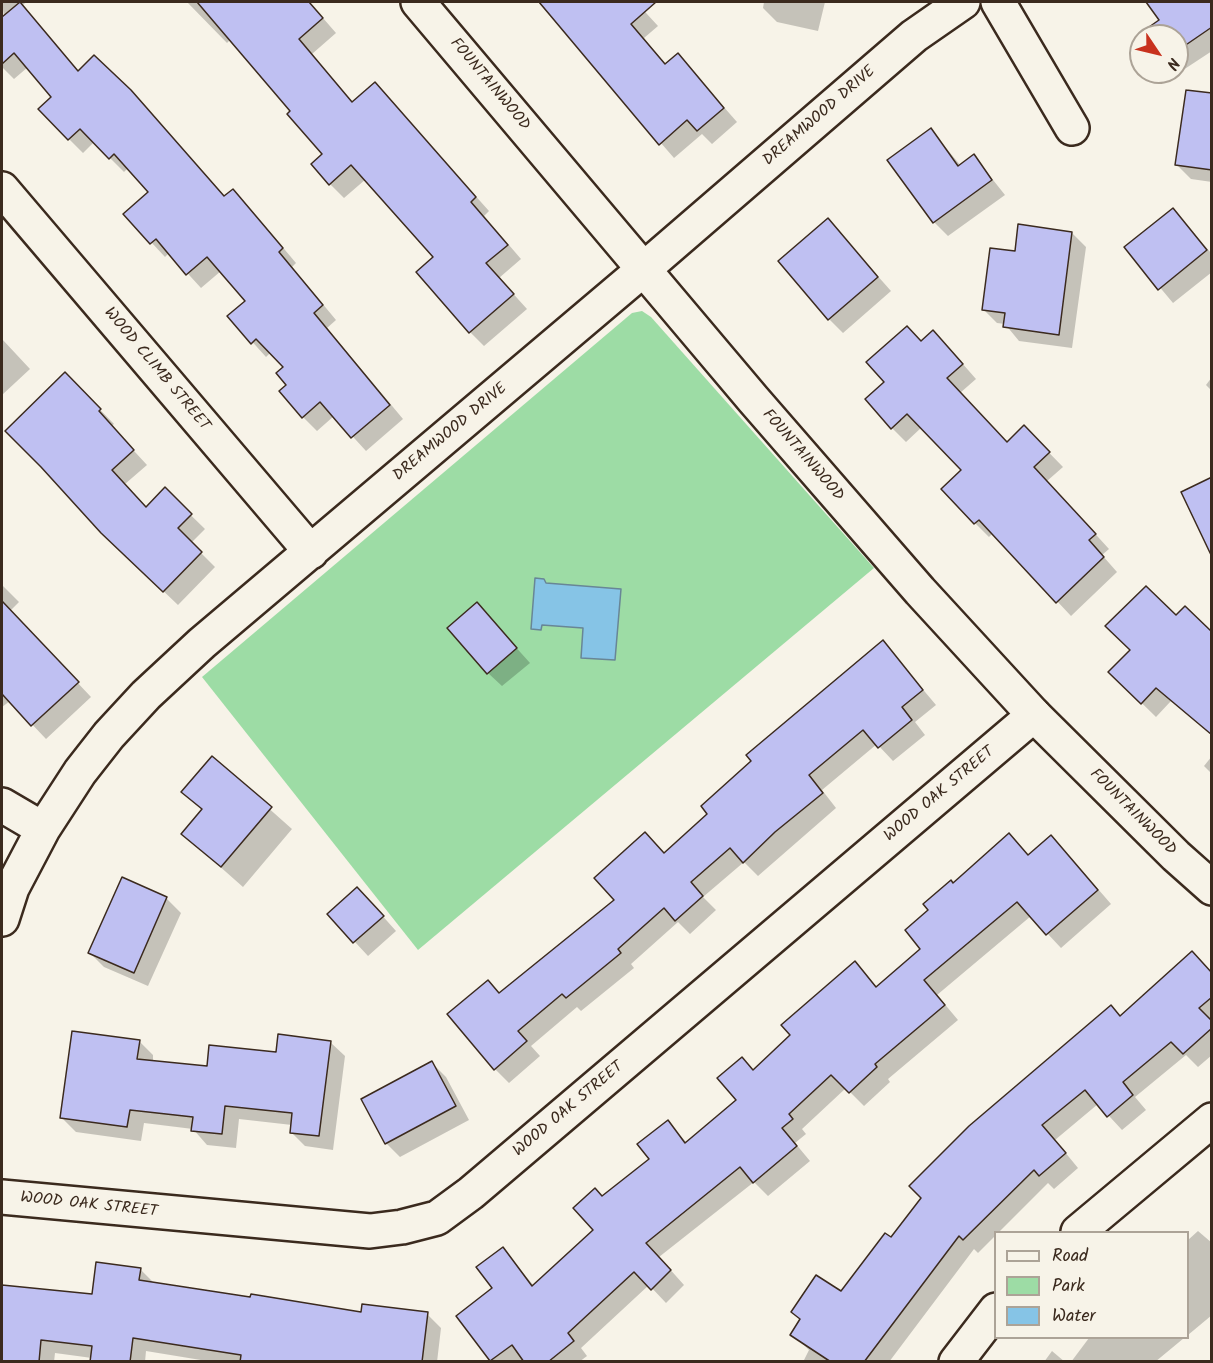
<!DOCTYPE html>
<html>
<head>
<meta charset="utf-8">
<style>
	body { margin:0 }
	#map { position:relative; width:1213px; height:1363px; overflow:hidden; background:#f7f3e8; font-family:Kalam,sans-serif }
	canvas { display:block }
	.frame { position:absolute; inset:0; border:3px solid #3b2a1e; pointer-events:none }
	.legend { position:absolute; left:994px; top:1231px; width:195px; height:108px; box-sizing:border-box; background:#f7f3e8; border:2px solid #aca397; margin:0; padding:8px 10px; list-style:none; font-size:18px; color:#3b2a1e }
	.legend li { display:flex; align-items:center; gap:12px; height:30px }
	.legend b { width:30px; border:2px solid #aca397 }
	.north { position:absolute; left:1129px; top:24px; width:60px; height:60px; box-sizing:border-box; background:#f7f3e8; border:2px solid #aca397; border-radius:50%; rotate:125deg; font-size:16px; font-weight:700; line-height:24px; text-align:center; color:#3b2a1e }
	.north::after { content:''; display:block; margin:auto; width:21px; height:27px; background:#c8321e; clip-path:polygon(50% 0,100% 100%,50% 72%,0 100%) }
</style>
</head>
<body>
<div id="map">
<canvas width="1213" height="1363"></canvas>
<div class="frame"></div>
<ul class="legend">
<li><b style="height:8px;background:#f7f3e8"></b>Road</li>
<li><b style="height:16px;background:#9ddca5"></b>Park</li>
<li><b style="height:16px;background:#86c4e6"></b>Water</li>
</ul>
<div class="north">N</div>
</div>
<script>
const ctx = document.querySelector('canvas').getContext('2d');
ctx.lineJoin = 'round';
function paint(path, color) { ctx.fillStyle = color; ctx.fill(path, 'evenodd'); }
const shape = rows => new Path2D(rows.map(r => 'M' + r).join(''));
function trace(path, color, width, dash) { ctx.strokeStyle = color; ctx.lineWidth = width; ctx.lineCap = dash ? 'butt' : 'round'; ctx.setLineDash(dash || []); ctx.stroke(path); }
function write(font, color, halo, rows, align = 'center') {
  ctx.font = font + ' Kalam,sans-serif'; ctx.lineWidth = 4.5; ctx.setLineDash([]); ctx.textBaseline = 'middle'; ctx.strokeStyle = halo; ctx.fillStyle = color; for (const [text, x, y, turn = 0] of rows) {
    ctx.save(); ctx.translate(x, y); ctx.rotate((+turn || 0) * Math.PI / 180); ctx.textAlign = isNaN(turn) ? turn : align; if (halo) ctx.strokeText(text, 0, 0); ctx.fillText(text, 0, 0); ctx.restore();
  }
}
paint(shape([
	[642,311,651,317,874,568,418,950,202,677,632,313]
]), '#9ddca5');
const water = shape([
	[535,578,544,579,546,583,621,589,615,660,581,658,583,628,542,625,541,630,531,629,535,578]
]);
paint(water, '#86c4e6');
trace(water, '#688696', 1.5);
paint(shape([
	[2,2,26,2,23,5,79,72,144,106,225,197,233,191,247,205,296,263,292,267,336,320,327,328,403,419,366,451,334,416,317,431,303,417,288,385,285,367,271,352,266,357,229,316,247,301,221,271,201,288,169,253,165,257,125,214,150,192,128,168,124,172,94,142,83,153,69,139,41,109,53,97,28,67,14,79,2,67,2,19,4,17],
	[187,2,309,2,336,33,312,54,353,103,388,98,489,211,484,216,521,259,499,278,527,309,484,346,470,332,435,257,366,179,344,198,330,184,324,154,292,112,231,39,227,43],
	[538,2,614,2,617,5,621,2,636,2,658,26,644,38,666,65,678,55,737,122,712,144,702,134,674,158],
	[764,2,825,2,818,31,777,22,763,8],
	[1147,2,1212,2,1212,51,1174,76,1170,72,1177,72,1177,36,1161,21],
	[1212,95,1212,182,1191,179,1177,165],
	[931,130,961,166,974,156,1005,195,948,236,934,222,889,160],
	[1173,210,1212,254,1212,272,1173,303,1127,248],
	[828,220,891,291,843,333,829,319],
	[1072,233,1086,247,1072,348,1019,341,1005,324,997,323,983,309,1016,253],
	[2,339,30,369,2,395],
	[921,343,947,346,976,379,960,393,1008,444,1024,427,1063,467,1047,481,1109,549,1102,555,1117,572,1071,616,993,533,989,537,975,523,963,470,922,427,906,442,892,428,886,382],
	[65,374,114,424,111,426,147,465,125,484,147,508,165,490,205,529,191,543,215,567,178,605,117,547],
	[1212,377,1212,391,1206,385],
	[2,585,19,602,10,611,91,697,46,739,10,701,2,707],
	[477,604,530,663,502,686,488,673],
	[1176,617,1212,669,1212,735,1171,701,1156,717,1110,672],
	[883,642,936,705,915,722,925,735,893,761,877,744,822,790,836,808,758,876,744,862,703,897,716,910,690,934,678,922,631,964,634,968,581,1011,577,1007,531,1046,540,1056,509,1083,495,1069,500,994,616,900,710,814],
	[1212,756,1212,774,1204,766],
	[212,758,292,829,243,887,183,834,203,811,183,792],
	[1009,835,1029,856,1065,851,1111,904,1061,948,1031,916,937,995,958,1020,888,1079,890,1082,864,1106,846,1088,802,1129,806,1134,795,1143,810,1161,768,1196,754,1182,659,1257,684,1285,666,1303,649,1285,581,1348,587,1356,579,1362,493,1362,458,1316,494,1288,503,1249,534,1286,595,1230,602,1197,651,1160,668,1122,687,1143,738,1101,742,1059,754,1071,792,1036,854,963,877,988,922,949,931,910,953,884],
	[123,879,167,899,181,913,148,986,104,967,90,953],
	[371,903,396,931,368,956,329,914],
	[1212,973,1212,1055,1198,1067,1186,1055,1135,1097,1146,1110,1122,1130,1098,1104,1055,1140,1078,1168,1054,1189,1048,1183,978,1253,974,1249,889,1362,803,1362,809,1350,792,1334,801,1320,793,1312,842,1293,891,1239,1121,1018],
	[139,1041,153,1055,153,1062,208,1068,330,1042,345,1056,333,1150,305,1146,291,1132,292,1125,239,1119,236,1148,207,1145,193,1129,144,1123,141,1141,76,1132,62,1118],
	[432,1063,446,1077,469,1120,400,1157,386,1143],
	[1198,1231,1212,1243,1212,1315,1188,1335,1188,1240],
	[140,1269,155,1284,362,1314,427,1314,441,1328,437,1362,213,1362,146,1351,145,1362,92,1362,92,1358,55,1353,54,1362,2,1362,2,1287,94,1296],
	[1089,1338,1184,1338,1155,1362,1071,1362],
	[1052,1351,1065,1362,1044,1362]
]), '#0003');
const building = shape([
	[20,2,78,71,94,55,131,90,224,196,233,189,283,248,279,252,323,305,314,313,390,405,351,438,320,402,302,418,279,391,286,385,276,373,283,367,256,339,251,344,227,316,245,301,207,257,186,275,156,239,150,244,123,214,148,192,114,154,109,159,80,129,68,140,38,109,51,97,14,53,2,64,2,17,20,2],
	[197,2,309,2,323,18,299,39,352,102,375,82,476,197,471,202,508,245,486,263,514,294,469,333,416,272,433,257,351,165,329,185,311,164,322,154,287,114,290,111,197,2],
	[539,2,656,2,631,24,665,64,678,53,724,108,697,131,687,120,659,145,539,2],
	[1146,2,1212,2,1212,27,1177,51,1177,36,1141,37,1139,34,1159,20,1146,2],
	[1186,90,1212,93,1212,170,1175,165,1186,90],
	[931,128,958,166,974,154,992,180,933,223,887,160,931,128],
	[1173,208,1207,250,1158,290,1124,247,1173,208],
	[828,218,878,277,828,320,778,261,828,218],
	[1018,224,1072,232,1059,335,1003,327,1005,313,982,310,990,248,1015,251,1018,224],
	[907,326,921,341,933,330,963,364,947,378,1007,442,1024,425,1050,452,1034,467,1096,534,1089,540,1104,557,1056,603,979,520,974,524,941,489,961,470,907,414,891,429,865,399,884,382,866,362,907,326],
	[65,372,101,409,99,411,134,450,112,470,146,507,165,487,192,514,178,528,202,552,163,592,101,533,41,467,5,431,65,372],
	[1212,477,1212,557,1181,492,1212,477],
	[1146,586,1176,615,1185,606,1212,632,1212,735,1156,688,1141,704,1108,672,1130,650,1105,626,1146,586],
	[2,601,79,682,31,726,2,694,2,601],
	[477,602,517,648,487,674,447,628,477,602],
	[883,640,923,690,902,707,912,720,878,748,863,730,809,775,823,793,775,832,743,863,730,848,691,882,703,896,675,921,664,908,618,949,621,953,566,998,562,994,518,1031,527,1041,494,1070,447,1014,488,980,499,993,614,900,594,878,645,832,664,853,707,814,701,806,751,761,746,755,883,640],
	[212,756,272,807,221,867,181,834,202,809,181,792,212,756],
	[1009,833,1028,855,1051,835,1098,890,1046,935,1017,902,924,980,945,1005,875,1064,877,1067,849,1093,831,1075,789,1114,793,1119,782,1128,797,1146,753,1183,740,1167,646,1243,671,1270,651,1290,634,1272,568,1333,574,1341,548,1362,524,1362,512,1345,490,1361,456,1316,492,1288,476,1267,503,1247,532,1286,593,1230,573,1208,595,1188,602,1196,649,1159,637,1144,668,1120,685,1143,736,1100,717,1078,742,1057,753,1070,790,1035,781,1025,855,961,876,987,920,949,905,930,928,910,923,904,951,880,953,883,1009,833],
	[122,877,167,897,134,973,88,953,122,877],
	[357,887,384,916,353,943,327,914,357,887],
	[1192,951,1212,973,1212,997,1199,1008,1212,1021,1212,1028,1183,1054,1171,1042,1123,1082,1133,1095,1107,1117,1085,1090,1042,1125,1066,1153,1039,1176,1034,1170,963,1240,959,1236,864,1362,831,1362,790,1335,800,1319,791,1312,816,1275,841,1291,885,1233,891,1237,921,1198,909,1186,969,1126,1111,1005,1120,1016,1192,951],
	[72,1031,140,1040,137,1059,207,1066,209,1045,276,1052,278,1034,331,1041,319,1136,290,1133,292,1113,225,1106,222,1134,191,1131,193,1117,130,1110,127,1127,60,1118,72,1031],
	[432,1061,456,1106,385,1144,361,1099,432,1061],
	[96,1262,141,1268,139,1280,250,1297,251,1294,361,1312,362,1304,428,1312,422,1362,240,1362,241,1355,133,1338,130,1362,90,1362,92,1346,41,1340,39,1362,2,1362,2,1285,92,1294,96,1262]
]);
paint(building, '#bfc0f2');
trace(building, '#3b2a1e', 1.5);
const minor = shape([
	[998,2,1072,128],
	[2,189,311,552],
	[2,805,43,829],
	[2,919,12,888,43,829,80,772,109,735,146,695,202,643,644,269],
	[2,1197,370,1231,402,1227,437,1218,471,1193,1034,715],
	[1078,1232,1212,1120],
	[956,1362,996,1310]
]);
const tertiary = shape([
	[418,2,753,399,920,591,1034,715,1176,856,1212,888],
	[644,269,914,36,963,2]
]);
trace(minor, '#3b2a1e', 38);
trace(tertiary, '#3b2a1e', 38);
trace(minor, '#f7f3e8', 33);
trace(tertiary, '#f7f3e8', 33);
write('16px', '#3b2a1e', '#f7f3e8', [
	["FOUNTAINWOOD",489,85,50],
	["DREAMWOOD DRIVE",820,117,-41],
	["WOOD CLIMB STREET",156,370,50],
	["DREAMWOOD DRIVE",451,433,-40],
	["FOUNTAINWOOD",802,456,49],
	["WOOD OAK STREET",940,795,-40],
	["FOUNTAINWOOD",1132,813,45],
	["WOOD OAK STREET",569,1110,-40],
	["WOOD OAK STREET",89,1206,6]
]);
</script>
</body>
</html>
